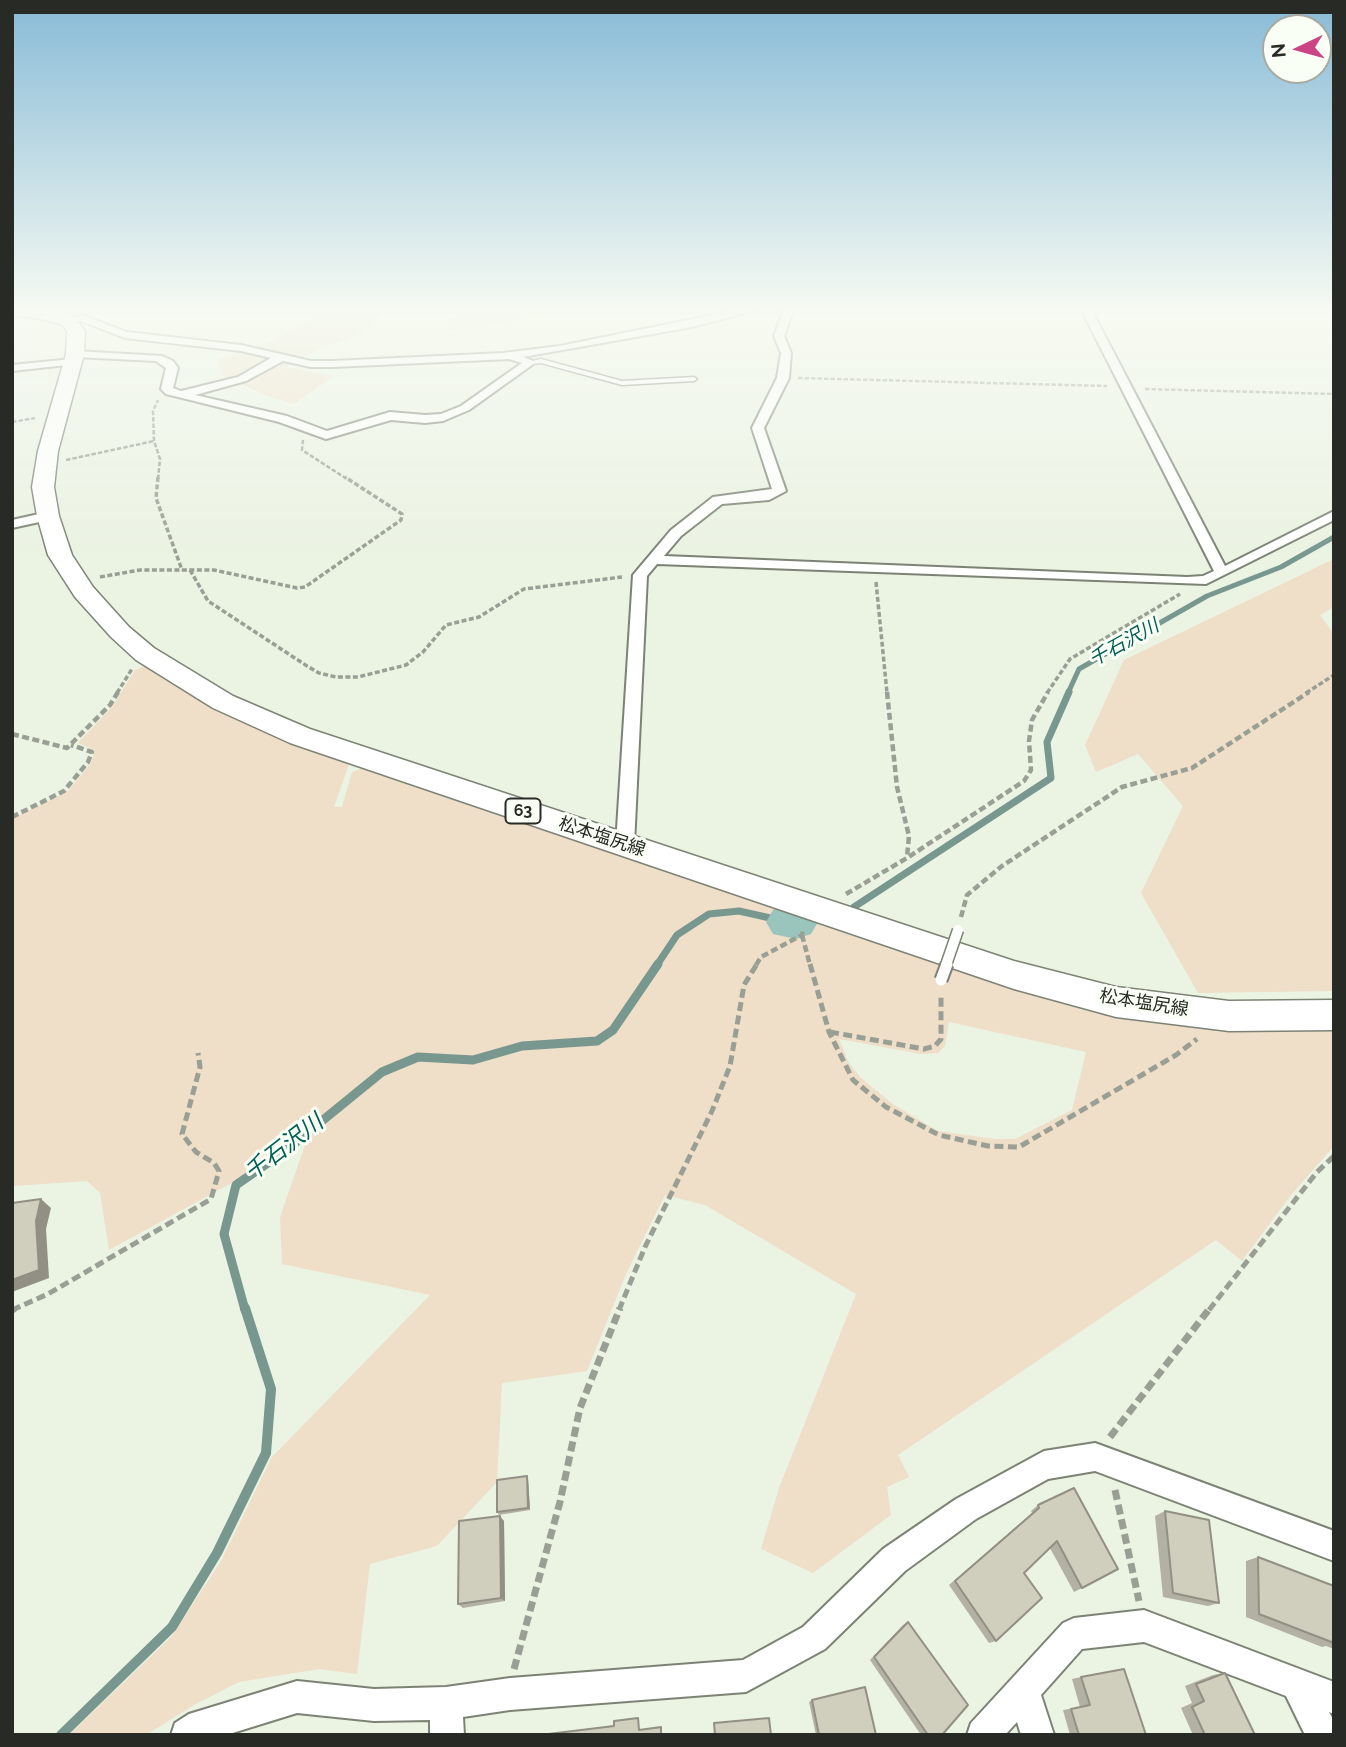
<!DOCTYPE html>
<html>
<head>
<meta charset="utf-8">
<style>
	body { margin:0 }
	#map { position:relative; width:1346px; height:1747px; overflow:hidden; background:#ebf3e3; font-family:Raleway,sans-serif }
	canvas { display:block }
	.frame { position:absolute; inset:0; border:14px solid #282b25; pointer-events:none }
	.north { position:absolute; left:1262px; top:14px; width:70px; height:70px; box-sizing:border-box; background:#fafff5; border:2px solid #a6aaa2; border-radius:50%; rotate:265deg; font-size:19px; font-weight:700; line-height:28px; text-align:center; color:#282b25 }
	.north::after { content:''; display:block; margin:auto; width:24px; height:32px; background:#ca4486; clip-path:polygon(50% 0,100% 100%,50% 72%,0 100%) }
</style>
</head>
<body>
<div id="map">
<canvas width="1346" height="1747"></canvas>
<div class="frame"></div>
<div class="north">N</div>
</div>
<script>
const ctx = document.querySelector('canvas').getContext('2d');
ctx.lineJoin = 'round';
function paint(path, color) { ctx.fillStyle = color; ctx.fill(path, 'evenodd'); }
const shape = rows => new Path2D(rows.map(r => 'M' + r).join(''));
function trace(path, color, width, dash) { ctx.strokeStyle = color; ctx.lineWidth = width; ctx.lineCap = dash ? 'butt' : 'round'; ctx.setLineDash(dash || []); ctx.stroke(path); }
function write(font, color, halo, rows, align = 'center') {
  ctx.font = font + ' Raleway,"Noto Sans JP",sans-serif'; ctx.lineWidth = 6; ctx.setLineDash([]); ctx.textBaseline = 'middle'; ctx.strokeStyle = halo; ctx.fillStyle = color; for (const [text, x, y, turn = 0] of rows) {
    ctx.save(); ctx.translate(x, y); ctx.rotate((+turn || 0) * Math.PI / 180); ctx.textAlign = isNaN(turn) ? turn : align; if (halo) ctx.strokeText(text, 0, 0); ctx.fillText(text, 0, 0); ctx.restore();
  }
}
paint(shape([
	[328,309,389,309,354,337,317,350,287,367,334,376,294,404,273,398,224,377,217,359,272,341],
	[472,309,556,309,505,323,449,330,449,320],
	[1334,559,1334,607,1320,615,1334,634,1334,991,1198,993,1141,893,1183,806,1138,754,1096,772,1085,745,1124,660],
	[145,666,223,712,284,740,349,764,334,807,342,807,352,772,363,768,1062,999,1334,1024,1334,1146,1291,1195,1242,1261,1216,1240,898,1455,909,1477,887,1487,891,1515,813,1573,761,1549,779,1488,856,1294,705,1205,665,1195,626,1274,587,1371,502,1383,497,1482,437,1546,370,1564,357,1674,319,1669,239,1682,194,1705,146,1735,69,1735,172,1636,221,1561,272,1457,430,1295,282,1264,280,1217,312,1125,288,1146,237,1180,109,1250,100,1193,87,1181,12,1186,12,819,67,792,91,763,95,750,78,743,112,707,135,670],
	[949,1022,1086,1052,1072,1110,1015,1139,994,1139,938,1131,894,1105,861,1078,849,1063,839,1039,921,1054,938,1053,945,1046]
]), '#efdec8');
trace(shape([
	[1068,693,1079,669,1207,596,1281,567,1334,537]
]), '#77978f', 5);
trace(shape([
	[854,907,1051,778,1047,742,1069,692],
	[657,965,677,935,709,914,739,911,788,922]
]), '#77978f', 7);
trace(shape([
	[245,1310,224,1234,236,1185,285,1151,382,1072,418,1057,473,1060,522,1046,597,1041,613,1030,658,964]
]), '#77978f', 9);
trace(shape([
	[61,1735,172,1627,217,1553,266,1453,271,1389,245,1308]
]), '#77978f', 10);
paint(shape([
	[788,905,811,910,818,922,811,934,796,939,773,934,766,922,773,910,788,905]
]), '#99c5bd');
const service = shape([
	[541,359,622,381,694,377,697,379,694,381,622,385,541,363,531,364,528,362,541,359]
]);
const minor = shape([
	[742,309,761,309,692,327,523,357,536,362,469,410,443,421,425,423,391,420,326,439,279,422,166,394,161,389,166,368,156,361,75,357,70,354,75,351,162,356,173,361,178,368,173,388,181,391,238,377,271,358,241,351,125,338,81,321,68,324,63,321,82,315,127,332,241,345,311,361,333,361,503,353,560,346,742,309],
	[509,359,522,363,461,406,441,414,425,415,390,412,327,431,287,416,195,395,246,381,283,361,311,367,333,367,509,359],
	[784,309,794,309,784,336,791,353,789,378,764,428,786,491,769,500,722,504,681,536,664,556,1187,577,1203,576,1214,571,1081,309,1091,309,1225,566,1334,511,1334,520,1206,584,657,564,647,576,634,845,632,850,618,850,616,845,633,575,671,530,713,497,772,489,752,428,777,378,781,353,774,336,784,309],
	[72,359,76,360,76,364,12,371,12,365,72,359],
	[48,512,53,513,53,519,12,528,12,520,48,512],
	[1095,1443,1334,1531,1334,1561,1095,1471,1048,1479,976,1519,905,1571,825,1649,746,1692,510,1710,463,1717,464,1735,430,1735,430,1720,374,1721,297,1713,226,1735,171,1735,175,1723,189,1714,297,1681,374,1689,446,1687,510,1678,743,1660,803,1627,883,1549,956,1499,1044,1451,1095,1443],
	[1144,1610,1334,1682,1334,1714,1329,1712,1334,1721,1334,1735,1305,1735,1286,1696,1144,1642,1082,1649,1041,1695,1054,1735,1021,1735,1017,1722,1005,1735,967,1735,971,1723,1063,1623,1074,1618,1144,1610]
]);
const primary = shape([
	[12,309,56,311,74,317,85,331,84,354,58,451,54,487,59,516,72,555,93,587,129,627,154,648,233,696,310,729,1014,961,1116,987,1229,1001,1334,1000,1334,1030,1229,1031,1116,1017,1014,989,290,743,213,708,136,660,111,637,75,597,48,555,37,516,32,487,38,451,66,354,67,331,62,325,47,320,12,315,12,309]
]);
trace(service, '#7c8375', 3);
trace(minor, '#7c8375', 4);
trace(primary, '#7c8375', 3);
trace(shape([
	[798,378,1107,386],
	[1145,389,1334,394],
	[12,422,35,418],
	[303,440,302,450,347,479],
	[66,460,154,441],
	[158,479,160,459,154,441,153,411,158,400]
]), '#999f94', 2.5, [4.5, 2]);
trace(shape([
	[158,477,156,498,182,570],
	[190,570,208,601,307,666,319,673,336,677,358,677,406,665,423,652,446,625,479,617,524,589,622,577],
	[100,577,140,570,214,570,297,588,305,587,401,520,402,514,345,477],
	[876,582,887,693],
	[117,693,132,669],
	[1047,693,1070,659,1180,594],
	[1306,693,1334,675]
]), '#999f94', 3.5, [5, 2.5]);
trace(shape([
	[887,692,897,787,909,836,907,857],
	[12,734,67,748,110,705,118,692],
	[12,817,64,791,88,762,92,752,71,745],
	[846,894,907,858,1024,781,1031,770,1029,741,1032,720,1048,692],
	[961,917,967,895,1002,866,1122,787,1192,768,1309,692],
	[802,935,810,965],
	[756,965,761,957,802,935,803,929]
]), '#999f94', 4.5, [7, 3.5]);
trace(shape([
	[810,964,829,1032,853,1080,886,1107,939,1135,988,1146,1019,1147,1176,1055,1197,1039],
	[830,1032,924,1049,935,1046,941,1039,941,996],
	[12,1310,48,1294,211,1199,219,1171,214,1163,196,1152,182,1134,200,1067,198,1053],
	[619,1310,645,1247,712,1111,730,1066,744,985,757,964],
	[1209,1310,1317,1172,1334,1156]
]), '#999f94', 5, [9, 4.5]);
trace(shape([
	[12,1310,15,1308],
	[1110,1437,1210,1308],
	[1115,1490,1139,1601],
	[514,1669,560,1502,580,1408,620,1308]
]), '#999f94', 7, [10, 5]);
paint(service, '#fff');
paint(minor, '#fff');
paint(primary, '#fff');
const serviceBridgeFar1 = shape([
	[946,965,958,930]
]);
const serviceBridge = shape([
	[941,980,947,964]
]);
trace(serviceBridgeFar1, '#7c8375', 13, []);
trace(serviceBridge, '#7c8375', 15, []);
trace(serviceBridgeFar1, '#fff', 10);
trace(serviceBridge, '#fff', 11);
paint(shape([
	[527,1476,528,1479,530,1510,499,1515,497,1512],
	[1038,1505,1082,1588,1074,1592,1050,1548,1024,1573,996,1641,989,1643,949,1585,1032,1513,1031,1511],
	[1165,1511,1219,1603,1208,1606,1163,1597,1155,1516],
	[504,1521,505,1601,463,1608,458,1604],
	[1258,1557,1334,1586,1334,1649,1326,1646,1322,1647,1246,1617,1246,1561],
	[908,1622,942,1735,921,1735,870,1660,903,1625],
	[1225,1673,1255,1735,1193,1735,1181,1708,1192,1703,1185,1686,1213,1675],
	[1081,1677,1146,1735,1070,1735,1063,1710,1080,1707,1072,1679],
	[812,1700,876,1735,816,1735,809,1702]
]), '#b3b1a3');
paint(shape([
	[41,1199,51,1208,46,1229,49,1278,12,1292,12,1280,36,1221],
	[527,1476,528,1479,530,1510,528,1508],
	[500,1516,504,1521,505,1601,501,1598]
]), '#929084');
const building = shape([
	[41,1199,36,1221,39,1270,12,1280,12,1203,41,1199],
	[527,1476,528,1508,497,1512,497,1480,527,1476],
	[1074,1488,1118,1569,1082,1588,1057,1541,1024,1573,1042,1598,996,1641,955,1581,1039,1508,1038,1505,1074,1488],
	[1165,1511,1209,1520,1219,1603,1173,1593,1165,1511],
	[500,1516,501,1598,458,1604,459,1521,500,1516],
	[1258,1557,1334,1586,1334,1643,1259,1614,1258,1557],
	[908,1622,968,1705,942,1735,928,1735,874,1657,908,1622],
	[1124,1669,1146,1735,1079,1735,1071,1709,1090,1705,1081,1677,1124,1669],
	[1225,1673,1255,1735,1205,1735,1192,1707,1204,1701,1196,1684,1225,1673],
	[865,1687,876,1735,819,1735,812,1700,865,1687],
	[638,1718,639,1730,661,1727,661,1735,540,1735,614,1726,614,1721,638,1718],
	[769,1718,771,1735,715,1735,714,1723,769,1718]
]);
paint(building, '#d0cebd');
trace(building, '#929084', 2);
const sky = ctx.createLinearGradient(0, 0, 0, 554);
sky.addColorStop(0, '#88bbd7');
sky.addColorStop(0.56, '#f6faf2');
sky.addColorStop(1, '#f6faf200');
ctx.fillStyle = sky;
ctx.fillRect(0, 0, 1346, 554);
for (const [x, y, w] of [
	[523,811,35]
]) { const box = new Path2D(); box.roundRect(x - w / 2, y - 12.5, w, 25, 5); ctx.fillStyle = '#fafff5'; ctx.fill(box); trace(box, '#282b25', 2); }
write('bold 16px', '#282b25', null, [
	["63",523,811]
]);
write('18px', '#282b25', '#fafff5', [
	["松本塩尻線",602,837,18],
	["松本塩尻線",1144,1003,9]
]);
write('italic 19px', '#005f55', '#fafff5', [
	["千石沢川",1124,643,-29]
]);
write('italic 23px', '#005f55', '#fafff5', [
	["千石沢川",284,1148,-38]
]);
</script>
</body>
</html>
